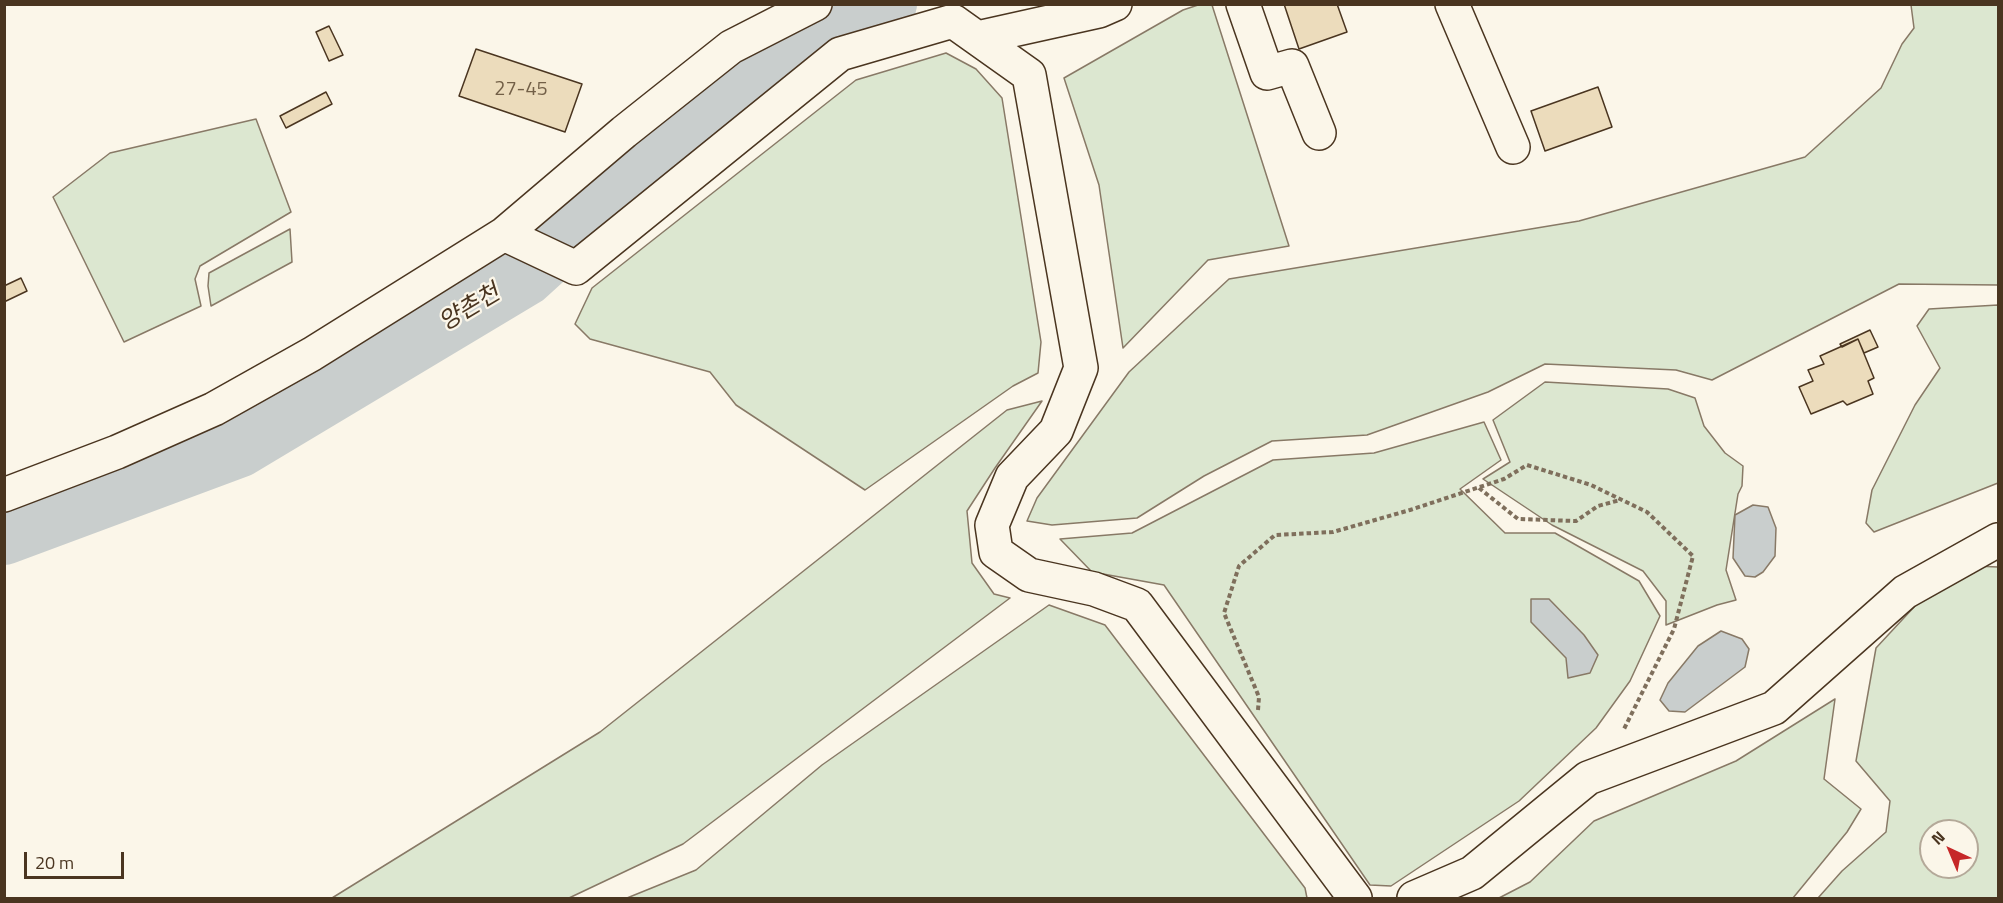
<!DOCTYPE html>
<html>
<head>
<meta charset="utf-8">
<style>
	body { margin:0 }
	#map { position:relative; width:2003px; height:903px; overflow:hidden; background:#fbf6e9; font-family:"Titillium Web",sans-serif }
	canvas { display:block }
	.frame { position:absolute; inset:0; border:6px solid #4a3520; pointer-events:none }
	.north { position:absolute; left:1919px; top:819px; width:60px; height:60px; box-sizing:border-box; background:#fbf6e9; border:2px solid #b4a999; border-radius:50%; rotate:316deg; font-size:16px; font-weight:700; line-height:24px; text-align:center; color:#4a3520 }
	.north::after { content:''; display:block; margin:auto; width:21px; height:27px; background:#c62828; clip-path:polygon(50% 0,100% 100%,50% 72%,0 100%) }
	.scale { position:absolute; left:24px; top:852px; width:100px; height:27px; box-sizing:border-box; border:3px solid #4a3520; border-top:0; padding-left:8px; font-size:18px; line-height:21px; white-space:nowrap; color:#4a3520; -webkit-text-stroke:4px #fbf6e9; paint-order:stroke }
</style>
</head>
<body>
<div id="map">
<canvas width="2003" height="903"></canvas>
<div class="frame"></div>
<div class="north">N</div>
<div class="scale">20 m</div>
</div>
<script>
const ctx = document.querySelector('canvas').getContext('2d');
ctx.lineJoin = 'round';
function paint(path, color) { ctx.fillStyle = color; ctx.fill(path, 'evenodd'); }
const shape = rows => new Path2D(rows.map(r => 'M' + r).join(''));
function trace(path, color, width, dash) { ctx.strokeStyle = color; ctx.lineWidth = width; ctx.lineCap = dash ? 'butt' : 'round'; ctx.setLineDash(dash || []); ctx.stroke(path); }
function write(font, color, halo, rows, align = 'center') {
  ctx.font = font + ' "Titillium Web","Noto Sans KR",sans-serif'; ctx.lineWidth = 4.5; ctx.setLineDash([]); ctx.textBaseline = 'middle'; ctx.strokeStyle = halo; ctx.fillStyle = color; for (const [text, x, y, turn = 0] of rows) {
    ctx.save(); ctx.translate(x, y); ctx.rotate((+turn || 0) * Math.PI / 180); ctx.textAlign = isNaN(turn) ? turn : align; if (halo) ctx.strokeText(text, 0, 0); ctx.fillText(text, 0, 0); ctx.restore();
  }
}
const green = shape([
	[1201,4,1212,5,1289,246,1208,260,1123,348,1099,185,1064,78,1183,10,1201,4],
	[1911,5,1998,5,1998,285,1899,284,1712,380,1676,370,1545,364,1488,392,1367,435,1272,441,1204,476,1137,518,1052,525,1027,521,1037,498,1129,372,1229,279,1579,221,1805,157,1881,88,1902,44,1914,28,1911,5],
	[946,53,976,69,1002,98,1041,342,1038,373,1013,386,865,490,736,405,710,372,590,339,575,324,592,288,856,80,946,53],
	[256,119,291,212,200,266,195,279,201,306,124,342,53,197,110,153,256,119],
	[290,229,292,262,211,306,208,286,209,273,290,229],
	[1998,305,1998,483,1874,532,1866,523,1872,490,1915,405,1940,368,1917,326,1929,309,1998,305],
	[1545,382,1668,389,1695,398,1704,426,1725,453,1743,466,1742,486,1738,494,1726,570,1736,600,1717,605,1666,625,1666,601,1643,571,1552,525,1483,479,1510,462,1493,420,1545,382],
	[1042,401,995,468,967,511,972,563,994,594,1010,598,683,844,569,898,332,898,600,732,1007,410,1042,401],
	[1484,422,1501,460,1460,489,1505,533,1555,533,1639,581,1660,616,1630,681,1596,728,1519,801,1391,886,1370,885,1164,585,1092,572,1060,539,1132,533,1273,460,1374,453,1484,422],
	[1953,565,1998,567,1998,898,1818,898,1842,871,1886,832,1890,801,1856,761,1876,648,1953,565],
	[1931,831,1967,831,1967,867,1931,867,1931,831],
	[1049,605,1105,625,1305,888,1307,898,627,898,696,870,822,765,1049,605],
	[1835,699,1824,779,1861,809,1847,832,1793,898,1499,898,1530,882,1594,821,1736,761,1835,699]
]);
paint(green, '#dce7d0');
trace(green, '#887966', 1.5);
const water = shape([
	[1753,505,1768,507,1776,528,1775,556,1763,572,1755,577,1745,576,1733,558,1735,515,1753,505],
	[1531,599,1549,599,1584,635,1598,655,1590,673,1568,678,1566,658,1531,622,1531,599],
	[1721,631,1742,639,1749,649,1745,667,1685,712,1669,711,1660,700,1668,683,1698,646,1721,631]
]);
paint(water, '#c9cecd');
trace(water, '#887966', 1.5);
trace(shape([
	[4,535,238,448,525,276,625,185,751,83,864,10,887,4]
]), '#c9cecd', 60);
const building = shape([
	[1284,4,1337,4,1347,32,1299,49,1284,4],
	[329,26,343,55,329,61,316,32,329,26],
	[476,49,582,84,565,132,459,96,476,49],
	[1598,87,1612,127,1545,151,1531,111,1598,87],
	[326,92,332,104,286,128,280,116,326,92],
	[21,278,27,291,4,302,4,286,21,278],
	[1870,330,1878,347,1864,353,1858,339,1842,347,1840,344,1870,330],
	[1858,339,1874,378,1868,381,1873,394,1847,405,1843,401,1811,414,1799,387,1813,381,1808,370,1824,364,1820,356,1858,339]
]);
paint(building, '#ecdcbc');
trace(building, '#4a3520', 1.5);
const minor = shape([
	[1243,4,1267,73,1292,66,1319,133],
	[1452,4,1513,147],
	[977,38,1099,11,1115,4],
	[504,234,576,268,840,54,953,21,1029,75,1081,368,1056,431,1012,477,992,525,996,552,1029,575,1094,589,1137,605,1355,898],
	[4,495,117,452,214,409,312,354,504,234,624,132,731,47,815,4],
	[1414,898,1472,873,1588,778,1774,708,1905,592,1998,540]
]);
trace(minor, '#4a3520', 36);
trace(shape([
	[1479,488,1518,519,1576,521,1598,506,1620,500],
	[1258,710,1259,697,1224,613,1239,566,1275,535,1333,532,1410,510,1504,479,1527,465,1591,485,1647,512,1693,556,1674,629,1624,729]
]), '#7f6f5c', 4, [4.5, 3]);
trace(minor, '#fbf6e9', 33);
write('20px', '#725f47', null, [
	["27-45",521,90]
]);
write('italic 24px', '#4a3520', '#fbf6e9', [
	["양촌천",470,309,-31]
]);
</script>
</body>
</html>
